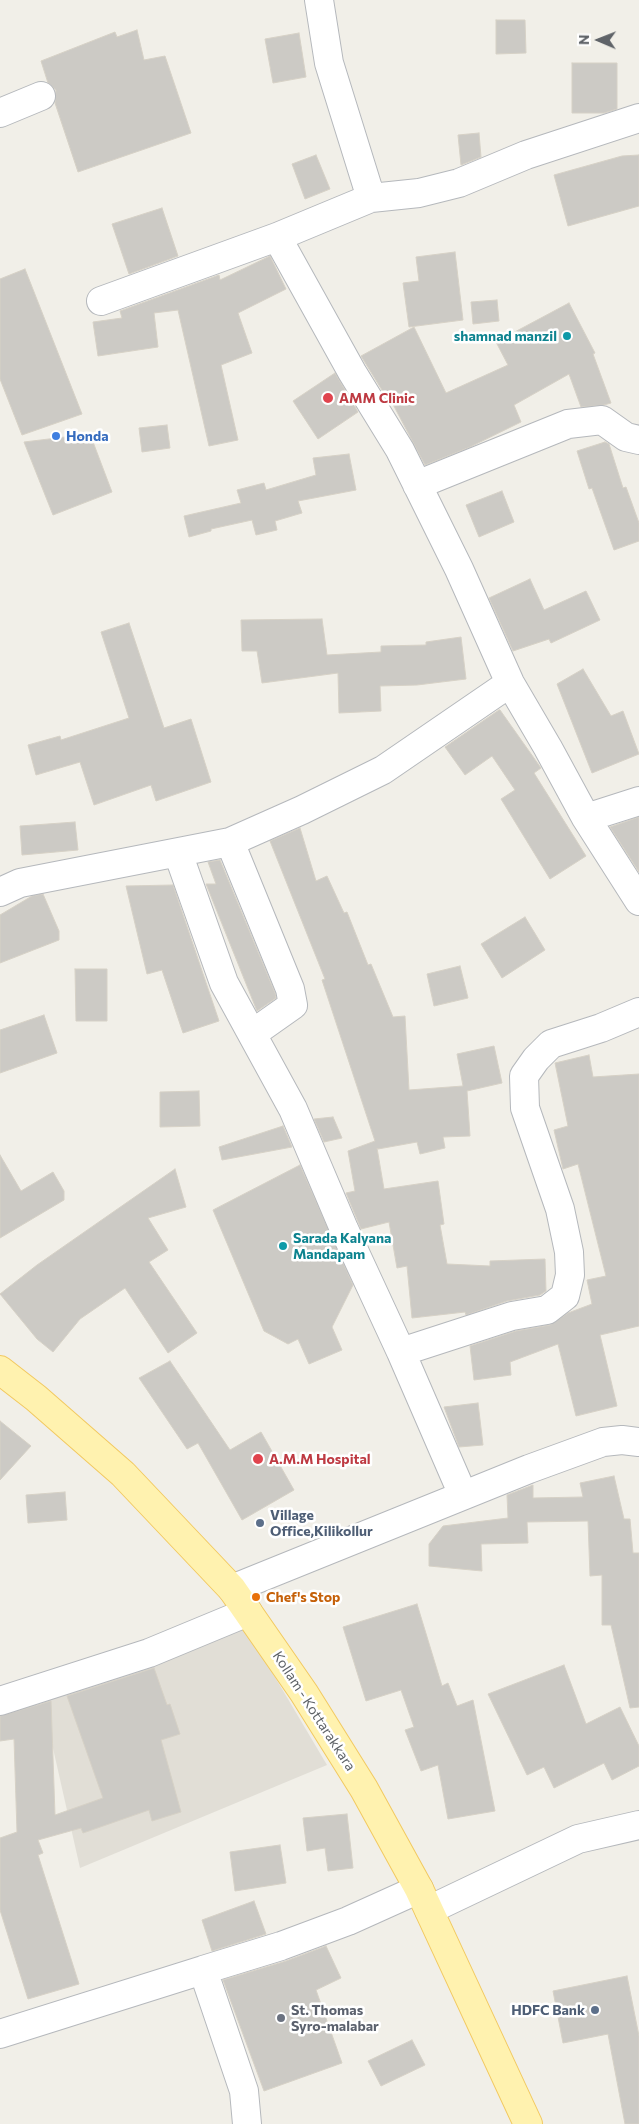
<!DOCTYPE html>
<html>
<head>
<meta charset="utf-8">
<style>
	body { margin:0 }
	#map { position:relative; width:639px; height:2124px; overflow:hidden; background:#f1efe8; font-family:Commissioner,sans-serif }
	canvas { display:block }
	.north { position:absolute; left:574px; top:15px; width:50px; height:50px; -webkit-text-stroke:4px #fff; paint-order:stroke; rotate:271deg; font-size:14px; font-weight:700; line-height:20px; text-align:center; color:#5f6368 }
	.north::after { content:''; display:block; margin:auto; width:18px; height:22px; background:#5f6368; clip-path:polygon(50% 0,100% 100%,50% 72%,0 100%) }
</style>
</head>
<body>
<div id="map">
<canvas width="639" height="2124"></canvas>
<div class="north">N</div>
</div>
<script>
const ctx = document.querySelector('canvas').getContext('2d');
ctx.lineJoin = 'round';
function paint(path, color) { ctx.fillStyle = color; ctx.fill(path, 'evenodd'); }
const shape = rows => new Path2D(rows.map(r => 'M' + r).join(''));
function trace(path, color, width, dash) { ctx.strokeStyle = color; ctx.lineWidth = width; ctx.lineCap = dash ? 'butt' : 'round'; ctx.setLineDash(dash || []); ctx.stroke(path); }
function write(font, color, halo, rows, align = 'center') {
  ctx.font = font + ' Commissioner,sans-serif'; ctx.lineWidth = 5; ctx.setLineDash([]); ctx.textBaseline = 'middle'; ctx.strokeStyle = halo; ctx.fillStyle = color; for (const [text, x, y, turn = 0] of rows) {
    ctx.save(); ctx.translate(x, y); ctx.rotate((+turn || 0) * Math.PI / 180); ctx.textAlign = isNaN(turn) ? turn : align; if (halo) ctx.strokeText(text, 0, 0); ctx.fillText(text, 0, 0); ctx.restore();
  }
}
paint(shape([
	[243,1623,327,1765,80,1868,41,1695]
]), '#e1ded6');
const building = shape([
	[496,20,525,20,526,53,496,54,496,20],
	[137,30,144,60,165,56,191,133,78,172,55,103,56,90,48,83,41,61,115,32,117,37,137,30],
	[299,33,306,77,273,83,265,39,299,33],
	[572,63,617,63,617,109,604,113,572,113,572,63],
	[479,133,481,157,461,165,458,135,479,133],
	[316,155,330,189,305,199,292,164,316,155],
	[639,155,639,206,568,226,554,175,622,156,639,155],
	[162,208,178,256,129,274,112,224,162,208],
	[455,252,463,320,409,327,403,283,419,281,416,257,455,252],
	[270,256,286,289,238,313,252,353,221,365,238,440,209,446,178,310,154,313,158,347,98,356,93,322,122,318,120,311,219,275,220,280,270,256],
	[25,269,82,414,22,435,0,379,0,279,25,269],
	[497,300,499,321,473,324,471,302,497,300],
	[569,303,595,353,593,354,611,403,604,405,581,407,569,374,514,405,521,422,470,447,425,465,387,393,385,395,361,356,414,327,446,393,508,365,496,342,569,303],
	[335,373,358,412,318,439,293,401,335,373],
	[167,425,170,448,142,452,139,428,167,425],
	[90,434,112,492,53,515,24,442,90,434],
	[605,442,609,444,623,488,626,487,639,523,639,541,614,550,592,488,589,489,577,451,605,442],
	[349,454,356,490,298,501,302,513,275,521,277,530,256,535,252,520,211,529,211,531,189,537,184,516,241,503,237,490,264,483,266,490,316,475,313,458,349,454],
	[502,491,514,522,479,537,466,505,502,491],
	[530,579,544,610,586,591,600,620,551,643,549,639,513,651,489,598,530,579],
	[322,619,327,655,381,652,381,646,426,645,426,642,461,637,466,679,417,685,380,686,381,711,339,713,338,673,262,683,257,651,242,651,241,620,322,619],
	[129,623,164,728,191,719,211,782,156,801,151,785,94,805,80,762,36,775,28,745,60,736,61,740,129,718,101,632,129,623],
	[583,669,611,716,623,711,639,754,592,773,557,684,583,669],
	[499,710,500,710,541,768,534,773,586,856,550,879,501,799,515,790,492,756,465,775,445,747,499,710],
	[639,817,639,872,610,827,639,817],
	[75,822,78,850,22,855,20,826,75,822],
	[300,828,316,881,327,876,344,913,347,912,368,965,371,964,393,1017,405,1016,409,1090,463,1086,457,1054,494,1046,502,1083,467,1091,470,1136,443,1137,445,1148,420,1154,417,1142,378,1149,377,1148,384,1189,438,1181,444,1224,440,1225,447,1264,490,1266,490,1261,545,1259,546,1291,540,1295,507,1301,466,1315,465,1312,412,1318,407,1266,397,1268,389,1222,361,1229,346,1193,355,1191,348,1151,375,1141,322,980,325,979,270,841,300,828],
	[220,860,275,993,276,998,257,1011,206,884,216,884,208,862,220,860],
	[173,885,219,1021,183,1033,162,970,147,974,126,886,173,885],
	[43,894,59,931,59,940,0,963,0,915,32,896,43,894],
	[525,917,545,950,502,978,481,944,525,917],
	[460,966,468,998,434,1006,427,974,460,966],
	[75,969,107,969,107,1021,76,1021,75,969],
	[44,1015,57,1053,0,1073,0,1030,44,1015],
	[589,1055,593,1077,639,1074,639,1326,600,1335,617,1406,576,1416,558,1344,510,1362,511,1375,474,1380,470,1346,516,1331,550,1325,568,1313,592,1304,587,1280,606,1276,578,1164,563,1169,554,1130,568,1126,555,1063,589,1055],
	[199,1091,200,1126,160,1127,160,1092,199,1091],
	[333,1117,342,1138,324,1142,314,1119,333,1117],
	[283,1126,292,1147,222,1160,219,1147,283,1126],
	[0,1155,21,1191,53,1172,64,1191,64,1200,0,1238,0,1155],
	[300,1165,353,1285,332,1327,342,1350,309,1364,298,1339,288,1344,264,1331,213,1210,300,1165],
	[175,1169,186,1207,148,1218,168,1250,149,1262,197,1333,168,1353,125,1288,80,1319,53,1352,37,1339,0,1294,37,1265,175,1169],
	[170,1361,230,1450,261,1432,294,1490,242,1520,198,1443,187,1449,139,1378,170,1361],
	[478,1403,483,1445,459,1447,444,1407,478,1403],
	[0,1421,31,1446,0,1480,0,1421],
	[614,1476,624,1519,630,1519,633,1553,639,1553,639,1707,630,1708,611,1625,602,1625,602,1575,590,1576,588,1521,527,1522,528,1543,481,1544,482,1571,429,1566,429,1544,443,1526,508,1518,507,1495,533,1485,533,1498,583,1497,580,1483,614,1476],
	[65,1492,67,1520,28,1523,26,1495,65,1492],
	[417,1604,442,1686,448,1683,457,1706,473,1700,495,1811,448,1819,438,1765,421,1771,405,1730,414,1727,401,1690,366,1701,343,1627,417,1604],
	[564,1665,586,1724,620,1707,639,1746,639,1766,612,1780,604,1763,554,1788,544,1767,527,1775,488,1694,564,1665],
	[154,1668,167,1705,170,1704,180,1734,161,1740,181,1812,152,1821,149,1810,83,1833,81,1828,38,1840,43,1853,38,1855,79,1984,28,1999,0,1910,0,1838,17,1832,14,1739,0,1741,0,1716,51,1701,55,1815,103,1798,67,1696,154,1668],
	[347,1814,353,1868,328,1871,325,1848,307,1851,303,1818,347,1814],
	[280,1845,286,1883,235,1891,230,1852,280,1845],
	[254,1901,266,1934,212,1951,202,1920,254,1901],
	[326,1946,341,1978,316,1990,342,2063,264,2091,223,1980,286,1961,326,1946],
	[627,1976,639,2036,639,2124,625,2124,608,2034,563,2043,553,1991,627,1976],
	[412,2040,425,2065,381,2086,368,2061,412,2040]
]);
paint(building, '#cccac5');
trace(building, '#d6d1c6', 1);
const minor = shape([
	[319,0,329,63,371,198],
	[0,113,41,96],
	[277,237,352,372,400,450,459,569,510,683,548,748,586,818,639,901],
	[101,301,277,237,371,198,419,193,459,183,526,155,639,118],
	[417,485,568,424,602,420,626,437,639,440],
	[586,818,639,801],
	[230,842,290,989,293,1005,259,1029],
	[178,853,224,983,293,1109,344,1229,401,1352,463,1495],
	[0,892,20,883,230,842,302,810,383,770,510,683],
	[401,1352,512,1316,547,1310,565,1296,570,1275,569,1252,560,1209,525,1108,524,1076,536,1059,551,1044,601,1028,639,1012],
	[232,1589,529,1469,603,1442,622,1440,639,1442],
	[0,1701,149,1653,248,1612],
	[429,1910,578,1839,639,1825],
	[0,2034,203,1970],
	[247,2124,244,2091,203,1970,281,1946,348,1921,419,1889]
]);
const major = shape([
	[0,1370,36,1398,123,1474,232,1589,304,1693,364,1789,419,1889,528,2124]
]);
trace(minor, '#b5b8bc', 30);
trace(major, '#f2c960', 30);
trace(minor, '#fff', 28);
trace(major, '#fff2af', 28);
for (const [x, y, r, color] of [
	[567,336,5,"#0f9aa8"],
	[328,398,6,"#e0444e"],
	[56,436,5,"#3f7fe0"],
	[283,1246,5,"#0f9aa8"],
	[258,1459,6,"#e0444e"],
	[260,1523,5,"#5c6f8a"],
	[256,1597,5,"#e8710a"],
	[595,2010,5,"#5c6f8a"],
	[281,2018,5,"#6b7280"]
]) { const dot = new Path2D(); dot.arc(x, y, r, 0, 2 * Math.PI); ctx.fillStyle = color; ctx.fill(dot); trace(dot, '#fff', 2); }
write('bold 14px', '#0d838f', '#fff', [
	["shamnad manzil",557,336],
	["Sarada Kalyana",293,1238,"left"],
	["Mandapam",293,1254,"left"]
], 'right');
write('bold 14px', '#be3a42', '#fff', [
	["AMM Clinic",339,398],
	["A.M.M Hospital",269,1459]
], 'left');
write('bold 14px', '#366cbe', '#fff', [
	["Honda",66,436]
], 'left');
write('bold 14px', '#4e5e75', '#fff', [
	["Village",270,1515],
	["Office,Kilikollur",270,1531],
	["HDFC Bank",585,2010,"right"]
], 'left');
write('bold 14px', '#c56008', '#fff', [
	["Chef's Stop",266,1597]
], 'left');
write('14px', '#5f6368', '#fff', [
	["Kollam - Kottarakkara",314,1711,57]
]);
write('bold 14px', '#5b616d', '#fff', [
	["St. Thomas",291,2010],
	["Syro-malabar",291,2026]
], 'left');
</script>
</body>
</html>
